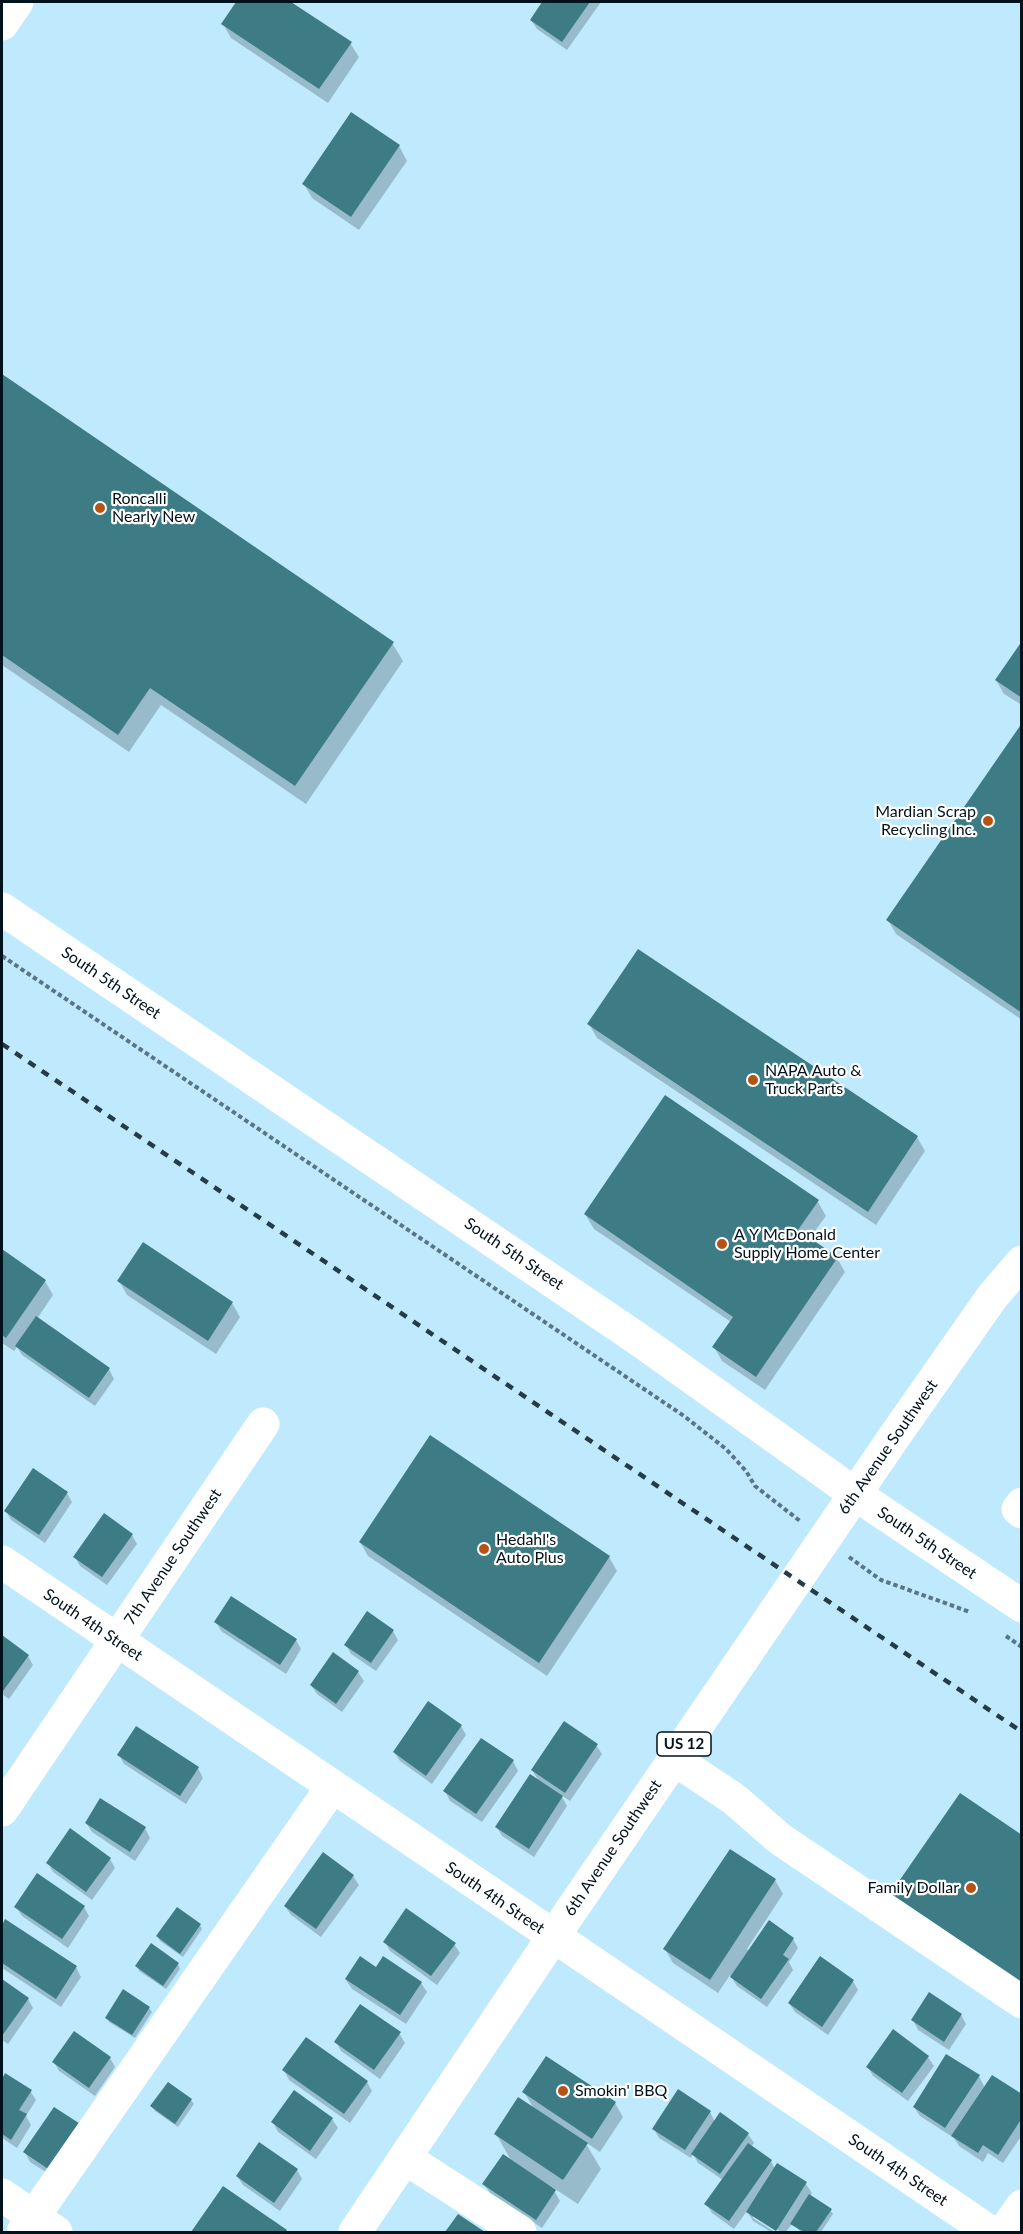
<!DOCTYPE html>
<html>
<head>
<meta charset="utf-8">
<style>
	body { margin:0 }
	#map { position:relative; width:1023px; height:2234px; overflow:hidden; background:#bfeafe; font-family:Lato,sans-serif }
	canvas { display:block }
	.frame { position:absolute; inset:0; border:3px solid #00121b; pointer-events:none }
</style>
</head>
<body>
<div id="map">
<canvas width="1023" height="2234"></canvas>
<div class="frame"></div>
</div>
<script>
const ctx = document.querySelector('canvas').getContext('2d');
ctx.lineJoin = 'round';
function paint(path, color) { ctx.fillStyle = color; ctx.fill(path, 'evenodd'); }
const shape = rows => new Path2D(rows.map(r => 'M' + r).join(''));
function trace(path, color, width, dash) { ctx.strokeStyle = color; ctx.lineWidth = width; ctx.lineCap = dash ? 'butt' : 'round'; ctx.setLineDash(dash || []); ctx.stroke(path); }
function write(font, color, halo, rows, align = 'center') {
  ctx.font = font + ' Lato,sans-serif'; ctx.lineWidth = 4.5; ctx.setLineDash([]); ctx.textBaseline = 'middle'; ctx.strokeStyle = halo; ctx.fillStyle = color; for (const [text, x, y, turn = 0] of rows) {
    ctx.save(); ctx.translate(x, y); ctx.rotate((+turn || 0) * Math.PI / 180); ctx.textAlign = isNaN(turn) ? turn : align; if (halo) ctx.strokeText(text, 0, 0); ctx.fillText(text, 0, 0); ctx.restore();
  }
}
paint(shape([
	[238,2,289,2,350,43,359,57,328,103,231,38,223,24],
	[544,2,601,2,567,50,537,29,531,20],
	[399,146,407,161,359,230,312,198,304,184],
	[2,376,392,643,403,661,306,804,161,705,129,752,2,665],
	[1022,643,1022,705,1004,694,996,680],
	[1022,726,1022,1020,896,934,888,920],
	[638,951,917,1137,925,1151,876,1225,597,1038,589,1024],
	[666,1097,818,1202,826,1216,809,1239,837,1258,845,1272,765,1390,722,1361,714,1347,731,1322,594,1229,585,1214],
	[2,1251,45,1281,53,1295,37,1319,109,1369,114,1379,95,1406,22,1355,17,1347,14,1351,2,1343],
	[119,1281,232,1303,240,1317,216,1354,127,1295],
	[67,1493,72,1502,45,1543,11,1520,6,1511],
	[132,1535,137,1544,107,1585,80,1566,75,1557],
	[360,1542,609,1557,617,1571,547,1676,368,1556],
	[216,1622,296,1640,301,1649,286,1674,221,1631],
	[393,1631,398,1640,376,1671,351,1654,346,1645],
	[2,1637,28,1656,33,1665,9,1699,2,1694],
	[358,1672,364,1681,342,1712,317,1694,311,1685],
	[461,1726,466,1735,432,1784,400,1761,394,1752],
	[596,1745,602,1754,570,1801,561,1795,567,1806,534,1857,502,1836,497,1827,540,1783,532,1770],
	[119,1755,198,1768,203,1778,186,1804,124,1764],
	[513,1761,518,1771,482,1822,450,1801,445,1791],
	[86,1823,145,1828,150,1838,135,1861,92,1832],
	[730,1851,775,1880,783,1894,747,1949,749,1951,793,1939,798,1948,789,1962,793,1970,767,2007,737,1986,730,1975,718,1993,673,1963,665,1949],
	[110,1859,115,1868,92,1900,53,1872,48,1863],
	[353,1876,359,1885,321,1937,291,1915,285,1906],
	[16,1907,84,1907,89,1916,68,1948,22,1916],
	[6,1921,76,1967,81,1977,61,2007,2,1968,2,1928],
	[200,1925,202,1929,183,1957,160,1941,158,1937],
	[385,1942,454,1944,460,1953,437,1985,390,1951],
	[178,1964,180,1969,166,1989,139,1971,137,1966],
	[376,1969,421,1983,427,1992,406,2024,352,1989,346,1980],
	[2,1981,28,1999,33,2008,8,2044,2,2040],
	[853,1981,858,1990,828,2035,795,2012,789,2003],
	[149,2008,152,2012,135,2038,109,2022,107,2018],
	[961,2015,966,2024,949,2050,918,2030,913,2020],
	[399,2033,405,2043,380,2079,341,2051,336,2042],
	[928,2057,934,2066,908,2101,873,2076,868,2067],
	[110,2058,115,2067,95,2096,59,2071,54,2062],
	[547,2058,615,2103,623,2117,600,2152,585,2142,601,2169,578,2204,552,2187,560,2201,542,2228,490,2193,484,2184,512,2162,496,2134,534,2109,524,2092],
	[284,2070,367,2082,372,2091,350,2123,289,2080],
	[5,2076,30,2091,36,2100,26,2116,31,2125,17,2148,2,2138,2,2082],
	[979,2076,985,2088,1022,2096,1022,2135,1003,2163,988,2153,983,2162,959,2146,952,2135,951,2136,920,2116,914,2107],
	[191,2100,194,2104,178,2127,155,2111,152,2106],
	[54,2109,60,2181,30,2162,25,2152],
	[710,2112,715,2122,748,2134,754,2143,751,2147,771,2161,775,2169,778,2165,806,2184,812,2193,809,2197,830,2210,833,2214,821,2232,801,2232,792,2224,786,2232,781,2232,753,2215,753,2218,775,2232,771,2232,753,2221,747,2211,734,2229,712,2213,706,2204,723,2180,698,2163,693,2154,691,2158,659,2138,654,2129],
	[332,2119,338,2128,316,2159,278,2132,273,2122],
	[297,2170,302,2179,280,2211,243,2185,237,2176],
	[223,2188,286,2231,287,2232,193,2232]
]), '#0003');
paint(shape([
	[236,2,291,2,352,42,319,89,221,24],
	[542,2,590,2,562,42,530,20],
	[351,112,400,145,351,217,302,184],
	[2,374,394,642,295,786,150,688,118,735,2,655],
	[1022,641,1022,698,995,680],
	[1022,723,1022,1013,886,920],
	[638,949,918,1136,868,1212,587,1024],
	[665,1095,819,1200,798,1230,838,1257,756,1377,712,1347,733,1317,584,1214],
	[143,1242,233,1302,208,1341,117,1281],
	[2,1249,46,1280,6,1338,2,1335],
	[36,1316,110,1368,89,1398,15,1346],
	[430,1435,610,1556,539,1663,359,1542],
	[33,1468,68,1492,39,1535,4,1511],
	[104,1513,133,1534,102,1577,73,1557],
	[231,1596,297,1639,280,1665,214,1622],
	[367,1611,394,1630,371,1663,344,1645],
	[2,1635,29,1655,3,1691,2,1690],
	[333,1652,359,1671,336,1704,310,1685],
	[428,1701,462,1725,426,1776,393,1752],
	[564,1721,598,1744,565,1793,531,1770],
	[136,1726,199,1767,180,1796,117,1755],
	[481,1738,514,1760,476,1814,443,1791],
	[530,1774,563,1796,529,1849,495,1827],
	[960,1793,1022,1835,1022,1993,886,1900],
	[100,1798,146,1827,130,1852,85,1823],
	[70,1828,111,1858,86,1892,46,1863],
	[730,1849,776,1879,710,1980,663,1949],
	[323,1852,354,1875,316,1929,284,1906],
	[37,1873,85,1906,62,1939,14,1907],
	[177,1907,201,1924,180,1954,156,1936],
	[406,1908,456,1943,431,1976,383,1942],
	[5,1919,77,1966,56,1999,2,1963,2,1925],
	[769,1920,794,1938,783,1955,789,1959,761,1999,730,1977],
	[151,1943,179,1963,163,1986,135,1966],
	[360,1956,376,1967,383,1956,422,1982,400,2015,345,1979],
	[820,1956,854,1980,822,2027,788,2003],
	[2,1979,29,1998,2,2036],
	[123,1989,150,2007,132,2035,105,2018],
	[929,1992,962,2014,944,2042,911,2020],
	[360,2004,401,2032,374,2070,334,2042],
	[893,2029,929,2056,902,2093,866,2067],
	[74,2031,111,2057,89,2088,52,2062],
	[306,2037,368,2081,344,2114,282,2070],
	[946,2054,980,2075,945,2128,913,2107],
	[546,2056,616,2102,592,2139,522,2092],
	[5,2073,32,2090,19,2110,27,2114,11,2140,2,2134,2,2079],
	[992,2075,1022,2094,1022,2118,998,2155,983,2145,978,2153,951,2136],
	[168,2082,192,2099,175,2124,150,2106],
	[678,2089,711,2111,685,2150,652,2129],
	[294,2090,333,2118,310,2151,271,2122],
	[518,2097,588,2143,563,2180,494,2134],
	[54,2107,85,2127,54,2173,23,2152],
	[720,2112,749,2133,720,2174,691,2154],
	[259,2142,298,2169,274,2203,236,2176],
	[748,2143,772,2160,729,2221,704,2204],
	[503,2154,556,2190,536,2220,482,2184],
	[777,2163,807,2182,776,2231,746,2212],
	[223,2186,287,2230,286,2232,191,2232],
	[809,2194,832,2209,816,2232,804,2232,790,2224],
	[458,2214,485,2232,445,2232]
]), '#3d7c84');
trace(shape([
	[2,956,684,1416,726,1449,746,1471,755,1486,800,1521],
	[849,1557,881,1580,970,1612],
	[1006,1636,1022,1647]
]), '#587684', 4, [4.5, 3]);
trace(shape([
	[2,24,17,2],
	[855,1494,1022,1606],
	[1022,1504,1018,1509,1022,1512],
	[2,1562,990,2232],
	[674,1759,734,1799,780,1839,1022,2002],
	[2,1810,263,1424],
	[405,2158,520,2232],
	[2,2195,56,2232],
	[23,2232,332,1787],
	[1004,2232,1022,2206]
]), '#fff', 33);
trace(shape([
	[2,909,638,1339,855,1494]
]), '#fff', 33);
trace(shape([
	[355,2232,553,1937,894,1437,992,1297,1022,1262]
]), '#fff', 33);
trace(shape([
	[2,1044,1022,1732]
]), '#253c47', 4.5, [8, 8]);
for (const [x, y, r, color] of [
	[100,508,6,"#b55315"],
	[988,821,6,"#b55315"],
	[753,1080,6,"#b55315"],
	[722,1244,6,"#b55315"],
	[484,1549,6,"#b55315"],
	[971,1888,6,"#b55315"],
	[563,2091,6,"#b55315"]
]) { const dot = new Path2D(); dot.arc(x, y, r, 0, 2 * Math.PI); ctx.fillStyle = color; ctx.fill(dot); trace(dot, '#fff', 2); }
for (const [x, y, w] of [
	[684,1744,54]
]) { const box = new Path2D(); box.roundRect(x - w / 2, y - 12, w, 24, 4.5); ctx.fillStyle = '#fff'; ctx.fill(box); trace(box, '#00121b', 1.5); }
write('bold 15px', '#00121b', null, [
	["US 12",684,1744]
]);
write('16px', '#00121b', '#fff', [
	["Roncalli",112,499],
	["Nearly New",112,517],
	["Mardian Scrap",976,812,"right"],
	["Recycling Inc.",976,830,"right"],
	["NAPA Auto &",765,1071],
	["Truck Parts",765,1089],
	["A Y McDonald",734,1235],
	["Supply Home Center",734,1253],
	["Hedahl's",496,1540],
	["Auto Plus",496,1558],
	["Family Dollar",959,1888,"right"],
	["Smokin' BBQ",575,2091]
], 'left');
write('16px', '#00121b', '#fff', [
	["South 5th Street",111,983,34],
	["South 5th Street",514,1254,34],
	["6th Avenue Southwest",888,1447,-55],
	["South 5th Street",927,1543,34],
	["7th Avenue Southwest",173,1557,-56],
	["South 4th Street",93,1625,34],
	["6th Avenue Southwest",613,1848,-56],
	["South 4th Street",495,1898,34],
	["South 4th Street",898,2170,34]
]);
</script>
</body>
</html>
